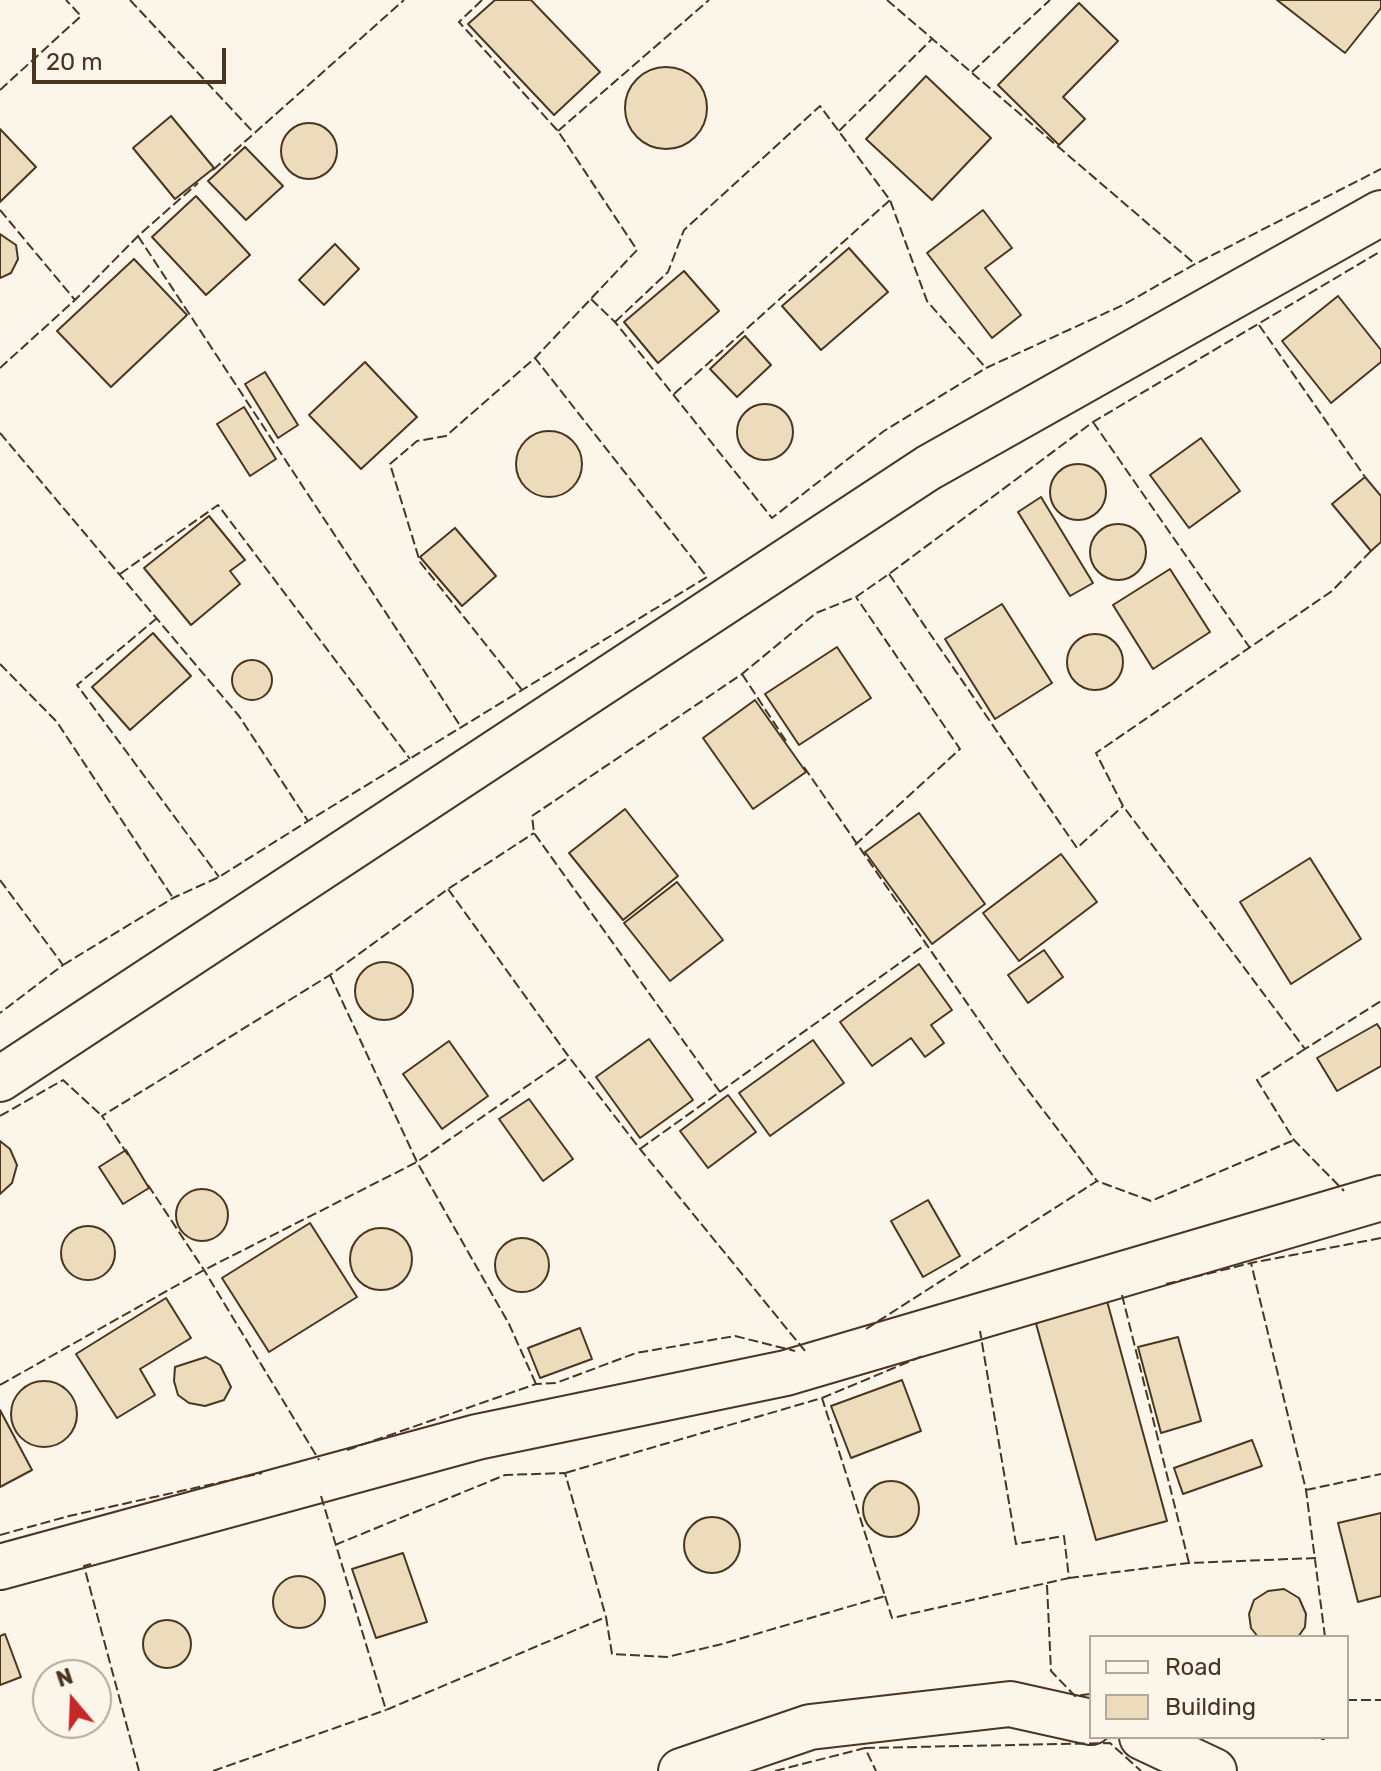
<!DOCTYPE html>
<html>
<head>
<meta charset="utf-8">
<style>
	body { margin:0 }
	#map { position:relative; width:1381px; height:1771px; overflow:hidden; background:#fbf6e9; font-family:Rubik,sans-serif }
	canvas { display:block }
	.legend { position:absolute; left:1089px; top:1635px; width:260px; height:104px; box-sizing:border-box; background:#fbf6e9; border:2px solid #b4a999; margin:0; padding:10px 14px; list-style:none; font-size:24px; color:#4a3520 }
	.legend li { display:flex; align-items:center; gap:16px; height:40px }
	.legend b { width:40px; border:2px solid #b4a999 }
	.north { position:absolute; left:32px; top:1659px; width:80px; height:80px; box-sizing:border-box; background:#fbf6e9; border:2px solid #b4a999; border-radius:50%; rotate:341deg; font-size:22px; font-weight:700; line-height:32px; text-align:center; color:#4a3520 }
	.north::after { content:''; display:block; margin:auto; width:28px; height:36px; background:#c62828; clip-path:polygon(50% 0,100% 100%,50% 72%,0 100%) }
	.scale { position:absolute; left:32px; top:48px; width:194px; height:36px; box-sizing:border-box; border:4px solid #4a3520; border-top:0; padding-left:10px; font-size:24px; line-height:28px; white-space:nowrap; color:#4a3520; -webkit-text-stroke:6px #fbf6e9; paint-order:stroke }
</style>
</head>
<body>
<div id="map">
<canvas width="1381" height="1771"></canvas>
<ul class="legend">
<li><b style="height:10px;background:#fbf6e9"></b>Road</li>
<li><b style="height:22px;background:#ecdcbc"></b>Building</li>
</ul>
<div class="north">N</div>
<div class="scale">20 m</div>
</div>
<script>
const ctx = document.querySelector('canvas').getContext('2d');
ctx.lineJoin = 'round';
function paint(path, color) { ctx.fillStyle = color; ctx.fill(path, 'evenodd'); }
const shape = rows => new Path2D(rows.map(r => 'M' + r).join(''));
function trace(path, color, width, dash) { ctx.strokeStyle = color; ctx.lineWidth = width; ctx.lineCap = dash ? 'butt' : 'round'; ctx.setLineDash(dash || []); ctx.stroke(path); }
const building = shape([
	[495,0,531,0,600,72,554,115,468,24,495,0],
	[1277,0,1381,0,1381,8,1345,53,1277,0],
	[1079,3,1118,41,1063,97,1085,119,1059,145,998,85,1079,3],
	'625 108a41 41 0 1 1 82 0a41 41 0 1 1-82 0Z',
	[926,76,991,138,932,200,866,139,926,76],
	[171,116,214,168,175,199,133,148,171,116],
	'281 151a28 28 0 1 1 56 0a28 28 0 1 1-56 0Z',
	[0,129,36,167,0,202,0,129],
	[245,147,283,186,246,220,208,181,245,147],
	[196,196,250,255,206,295,152,237,196,196],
	[983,210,1012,248,985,268,1021,315,992,338,927,253,983,210],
	[0,234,16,245,18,259,11,273,0,278,0,234],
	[335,244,359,269,324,305,299,280,335,244],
	[849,248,888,292,821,350,782,306,849,248],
	[134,259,187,315,111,387,57,331,134,259],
	[684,271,719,311,658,363,624,322,684,271],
	[1338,296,1381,350,1381,362,1331,403,1282,341,1338,296],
	[745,336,771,365,737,397,710,369,745,336],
	[365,362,417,417,361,469,309,415,365,362],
	[265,372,298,425,278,438,245,384,265,372],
	'737 432a28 28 0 1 1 56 0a28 28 0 1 1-56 0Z',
	[244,407,276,459,250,476,217,424,244,407],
	'516 464a33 33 0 1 1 66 0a33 33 0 1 1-66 0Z',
	[1201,438,1240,491,1189,528,1150,475,1201,438],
	'1050 492a28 28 0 1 1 56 0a28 28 0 1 1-56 0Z',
	[1365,477,1381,496,1381,542,1371,551,1332,504,1365,477],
	[1041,497,1093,583,1070,596,1018,512,1041,497],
	[209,516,245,560,230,571,240,584,191,625,144,568,209,516],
	'1090 552a28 28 0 1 1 56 0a28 28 0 1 1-56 0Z',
	[455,528,496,576,462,606,420,557,455,528],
	[1170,569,1210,632,1153,669,1113,605,1170,569],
	[1002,604,1052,683,995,719,945,639,1002,604],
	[153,633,191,676,130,730,92,687,153,633],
	'1067 662a28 28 0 1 1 56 0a28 28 0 1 1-56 0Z',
	[837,647,871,698,799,745,765,694,837,647],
	'232 680a20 20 0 1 1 40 0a20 20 0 1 1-40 0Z',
	[755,700,806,772,753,809,703,738,755,700],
	[625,809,678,876,623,920,569,853,625,809],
	[919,813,985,904,932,944,865,852,919,813],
	[1061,854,1097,902,1019,961,983,913,1061,854],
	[1310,858,1361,939,1291,984,1240,902,1310,858],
	[677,882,723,940,670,981,624,923,677,882],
	[1044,950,1063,977,1028,1003,1008,975,1044,950],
	'355 991a29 29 0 1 1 58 0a29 29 0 1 1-58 0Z',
	[919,964,952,1010,931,1025,944,1043,925,1057,911,1038,872,1066,840,1022,919,964],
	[1377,1024,1381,1030,1381,1066,1337,1091,1317,1058,1377,1024],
	[649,1039,693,1100,640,1138,596,1077,649,1039],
	[813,1040,844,1083,770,1136,739,1093,813,1040],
	[449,1041,488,1096,442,1129,403,1074,449,1041],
	[728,1095,756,1132,708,1168,680,1131,728,1095],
	[529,1099,573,1159,543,1181,499,1119,529,1099],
	[0,1141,10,1149,17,1165,12,1183,0,1194,0,1141],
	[126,1150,149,1188,123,1204,99,1167,126,1150],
	'176 1215a26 26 0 1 1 52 0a26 26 0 1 1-52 0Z',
	[928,1200,960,1256,923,1277,891,1221,928,1200],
	[310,1223,357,1297,269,1352,222,1278,310,1223],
	'61 1253a27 27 0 1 1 54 0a27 27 0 1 1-54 0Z',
	'350 1259a31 31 0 1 1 62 0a31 31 0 1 1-62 0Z',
	'495 1265a27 27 0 1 1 54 0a27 27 0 1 1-54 0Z',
	[166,1298,191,1338,140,1369,155,1395,117,1418,76,1354,166,1298],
	[1107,1301,1167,1521,1096,1540,1035,1320,1107,1301],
	[580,1328,592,1359,540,1378,528,1348,580,1328],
	[1178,1337,1201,1421,1161,1433,1138,1347,1178,1337],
	[206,1357,220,1365,231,1387,224,1400,205,1406,189,1403,178,1395,174,1381,175,1367,206,1357],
	[902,1380,921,1431,851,1458,831,1406,902,1380],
	'11 1414a33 33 0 1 1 66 0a33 33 0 1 1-66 0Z',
	[0,1410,32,1470,0,1487,0,1410],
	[1252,1440,1262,1466,1183,1494,1174,1468,1252,1440],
	'863 1509a28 28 0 1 1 56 0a28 28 0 1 1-56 0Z',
	[1381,1513,1381,1596,1358,1602,1338,1523,1381,1513],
	'684 1545a28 28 0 1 1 56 0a28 28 0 1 1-56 0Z',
	[403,1553,427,1622,376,1638,352,1569,403,1553],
	'273 1602a26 26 0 1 1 52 0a26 26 0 1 1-52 0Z',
	[1284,1589,1299,1598,1306,1614,1305,1627,1298,1637,1258,1637,1251,1628,1249,1614,1254,1600,1268,1591,1284,1589],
	'143 1644a24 24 0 1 1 48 0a24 24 0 1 1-48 0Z',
	[5,1634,21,1677,0,1685,0,1636,5,1634]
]);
paint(building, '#ecdcbc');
trace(building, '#4a3520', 2);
const minor = shape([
	[0,1079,928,468,1381,213],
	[0,1567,477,1437,786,1373,1381,1198],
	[1142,1737,1214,1771],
	[681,1771,810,1727,1010,1704,1091,1722]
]);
trace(minor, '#4a3520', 48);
trace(minor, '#fbf6e9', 44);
trace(shape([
	[130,0,254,133],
	[482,0,459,22,558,131,637,250,535,358],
	[887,0,1195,264],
	[972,72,1050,0],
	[0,90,81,16,66,0],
	[558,131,709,0],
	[839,131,933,38],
	[213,170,404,0],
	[0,210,75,300],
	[138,236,461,727],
	[591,299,615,322,772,518,884,431,986,368,1123,305,1195,264,1381,169],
	[615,322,668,272,684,230,820,106,890,200,927,301,986,368],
	[1259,325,1365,477],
	[0,368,75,300,138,236,198,183],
	[674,394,890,200],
	[1093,422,1250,648],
	[0,433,239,716,308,821],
	[1371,551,1332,591,1096,753,1123,806,1305,1049,1381,1001],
	[120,574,218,505,410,759],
	[889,574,1077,848,1123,806],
	[157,618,77,685,219,877],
	[0,664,57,722,173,898],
	[742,674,786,741],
	[804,767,1018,1077,1097,1181],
	[855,845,960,749,856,597],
	[0,880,63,965,0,1013],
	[448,889,569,1057,640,1149,805,1351],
	[63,965,173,898,219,877,308,821,522,690,707,577,535,358,446,436,417,441,390,464,420,562,522,690],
	[330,975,417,1162,509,1324,536,1384],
	[1305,1049,1257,1080,1294,1140,1344,1191],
	[720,1092,534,833,532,816,742,674,816,613,856,597,889,574,1093,422,1381,251],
	[0,1116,63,1080,102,1116],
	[640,1149,925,945],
	[128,1155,102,1116,330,975,448,889,534,833],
	[148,1185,204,1270,319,1460],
	[1166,1284,1251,1263],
	[1122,1295,1189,1563],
	[866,1329,1097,1181,1151,1201,1294,1140],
	[0,1385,204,1270,417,1162,569,1057],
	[822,1398,925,1355],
	[347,1450,536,1384,556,1383,636,1353,735,1336,795,1351],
	[1306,1490,1381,1474],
	[321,1496,386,1710,606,1617,612,1654,667,1657,722,1644,885,1596,822,1398,565,1473],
	[0,1535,69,1516,262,1473],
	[335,1545,505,1475,565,1473,606,1617],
	[91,1564,84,1566,139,1771],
	[1069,1578,1189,1563,1316,1558],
	[1047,1585,1051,1671,1075,1696,1091,1694],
	[885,1596,892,1618,1069,1578,1064,1536,1016,1544,980,1331],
	[1325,1637,1306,1490,1251,1263,1381,1238],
	[1347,1700,1381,1700],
	[1307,1737,1324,1739,1325,1737],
	[865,1748,1110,1743,1141,1771],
	[213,1771,386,1710],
	[775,1771,865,1748,876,1771]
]), '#4a3520', 2, [10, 4]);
</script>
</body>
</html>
